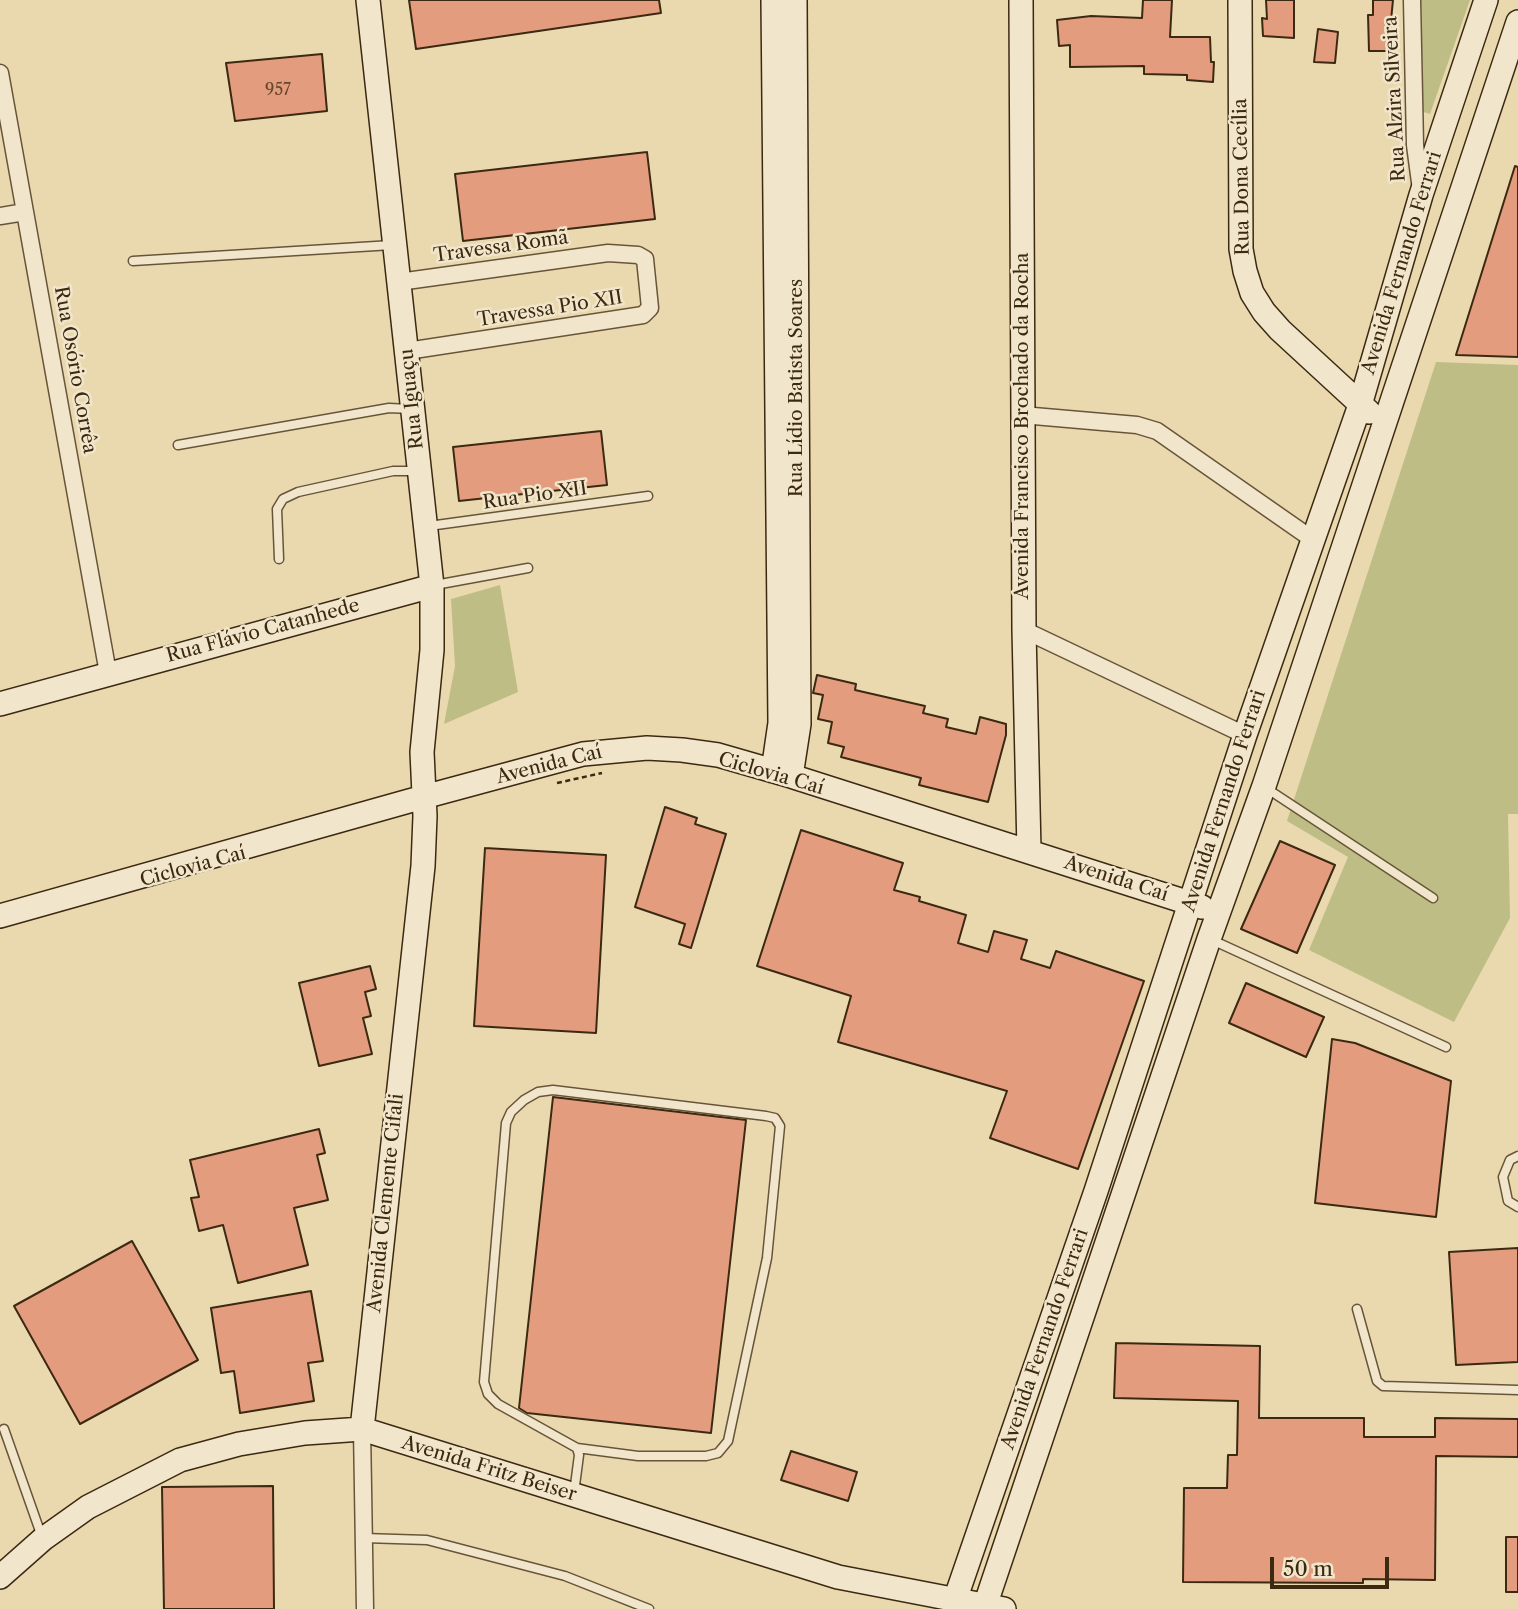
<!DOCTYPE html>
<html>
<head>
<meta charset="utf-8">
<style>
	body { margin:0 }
	#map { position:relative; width:1518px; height:1609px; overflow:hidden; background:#ead9af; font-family:"Libre Caslon Text",serif }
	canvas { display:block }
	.scale { position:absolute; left:1270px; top:1557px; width:119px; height:32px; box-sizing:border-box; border:4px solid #3c2912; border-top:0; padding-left:9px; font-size:21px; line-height:24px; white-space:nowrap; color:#3c2912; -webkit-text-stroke:5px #f1e6cb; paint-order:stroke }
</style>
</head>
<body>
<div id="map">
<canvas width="1518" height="1609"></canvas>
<div class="scale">50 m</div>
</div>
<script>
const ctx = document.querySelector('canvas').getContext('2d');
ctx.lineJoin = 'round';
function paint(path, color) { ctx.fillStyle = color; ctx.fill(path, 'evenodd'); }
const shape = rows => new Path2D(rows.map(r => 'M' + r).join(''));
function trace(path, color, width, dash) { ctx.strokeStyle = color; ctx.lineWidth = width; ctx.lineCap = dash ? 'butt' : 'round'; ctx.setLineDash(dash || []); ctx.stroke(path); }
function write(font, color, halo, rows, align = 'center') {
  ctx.font = font + ' "Libre Caslon Text",serif'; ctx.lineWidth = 5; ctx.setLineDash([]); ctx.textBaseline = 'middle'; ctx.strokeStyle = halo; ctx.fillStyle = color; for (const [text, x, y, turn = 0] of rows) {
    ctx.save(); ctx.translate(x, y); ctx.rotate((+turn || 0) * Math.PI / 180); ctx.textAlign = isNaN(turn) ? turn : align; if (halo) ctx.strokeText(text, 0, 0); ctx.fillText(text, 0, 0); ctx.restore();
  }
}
paint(shape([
	[1414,0,1470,0,1430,114,1414,109],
	[1436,362,1518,365,1518,814,1508,814,1510,918,1454,1022,1309,950,1348,857,1287,821],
	[500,585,518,692,444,724,455,666,451,599]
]), '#bebd86');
const building = shape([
	[409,0,659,0,661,13,416,49,409,0],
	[1143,0,1172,0,1170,37,1210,37,1211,62,1214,62,1213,82,1187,80,1187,75,1144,74,1144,66,1070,67,1070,45,1059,46,1057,20,1091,16,1142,18,1143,0],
	[1266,0,1294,0,1294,38,1263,36,1262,18,1267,19,1266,0],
	[1373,0,1393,0,1388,51,1369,51,1368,15,1373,15,1373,0],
	[1318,29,1338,32,1335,63,1314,62,1318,29],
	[322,54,327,111,235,121,226,63,322,54],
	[647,152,655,219,463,241,455,174,647,152],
	[1515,166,1518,167,1518,357,1456,355,1515,166],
	[601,431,607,485,459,501,453,447,601,431],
	[817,675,856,684,855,690,925,706,923,713,948,719,946,727,976,734,980,717,1006,724,1006,735,988,802,919,785,921,778,841,757,844,747,828,743,832,722,818,719,823,695,813,693,817,675],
	[665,807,697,818,695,824,726,834,691,948,679,944,685,924,635,907,665,807],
	[801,830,903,863,894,890,920,897,919,901,966,915,958,943,988,952,994,931,1027,940,1021,959,1050,968,1056,951,1144,981,1078,1169,990,1138,1007,1091,838,1042,851,996,757,966,801,830],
	[1280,841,1335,865,1297,953,1241,929,1280,841],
	[485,848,606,855,596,1033,474,1026,485,848],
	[370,966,376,989,365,992,371,1016,363,1018,372,1054,319,1066,299,983,370,966],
	[1246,983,1324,1017,1306,1057,1229,1023,1246,983],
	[1332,1039,1355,1043,1451,1081,1436,1217,1315,1203,1332,1039],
	[553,1097,746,1120,711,1433,527,1413,519,1408,553,1097],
	[319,1129,325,1153,317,1155,328,1200,294,1208,308,1265,238,1283,223,1225,199,1231,191,1198,199,1197,190,1160,319,1129],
	[132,1241,198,1360,80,1424,14,1306,132,1241],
	[1518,1248,1518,1362,1456,1365,1449,1252,1518,1248],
	[311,1291,323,1361,308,1363,314,1401,240,1413,234,1371,221,1373,211,1308,311,1291],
	[1116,1343,1260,1346,1259,1418,1364,1418,1364,1437,1435,1437,1435,1418,1518,1419,1518,1457,1436,1456,1435,1580,1363,1579,1363,1583,1183,1582,1184,1488,1227,1488,1228,1455,1237,1455,1238,1401,1114,1398,1116,1343],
	[791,1451,857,1472,848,1501,781,1480,791,1451],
	[273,1486,274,1609,164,1609,162,1487,273,1486],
	[1506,1537,1518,1537,1518,1592,1506,1592,1506,1537]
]);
paint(building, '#e39c7d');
trace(building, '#3c2912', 2);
const lane = shape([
	[133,261,392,245],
	[178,445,389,408,410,409],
	[429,526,648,496],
	[279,559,277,509,283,499,298,492,393,471,417,471],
	[435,585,528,568],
	[1266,788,1433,898],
	[1212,940,1446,1047],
	[553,1090,766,1116,775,1118,780,1126,767,1258,728,1441,718,1453,706,1456,638,1456,577,1448,498,1404,488,1394,484,1382,506,1123,511,1112,524,1100,538,1092,553,1090],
	[1518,1156,1510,1160,1503,1177,1508,1201,1518,1207],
	[1357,1309,1377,1381,1383,1386,1518,1390],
	[4,1429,42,1537],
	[574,1493,579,1455,577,1448],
	[364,1538,427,1540,565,1576,649,1609]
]);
const street = shape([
	[1412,0,1415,145,1421,190],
	[0,73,108,673],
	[0,216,25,212],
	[399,282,608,253,638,255,645,259,650,308,643,315,407,351],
	[1022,415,1137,425,1157,431,1312,539],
	[1024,630,1245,735],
	[362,1429,365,1609]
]);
const secondary = shape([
	[773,0,780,723,773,771],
	[1021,0,1024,630,1029,851],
	[1240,0,1241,249,1245,271,1252,293,1264,312,1280,330,1369,412],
	[0,704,432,586],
	[791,776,799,724,795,0],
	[0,916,409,801,583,754,647,748,682,750,718,755,791,776,1202,907],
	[362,1429,423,866,425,816,422,752,432,650,432,586,368,0],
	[0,1577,43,1539,88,1507,180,1460,239,1444,305,1433,362,1429,838,1577,1004,1609],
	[955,1600,1096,1191,1245,735,1360,405,1421,195,1486,0],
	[985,1606,1209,939,1264,786,1518,22]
]);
trace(lane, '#685539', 11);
trace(street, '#685539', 19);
trace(secondary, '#3c2912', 26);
trace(shape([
	[557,783,602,773]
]), '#3c2912', 2.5, [5, 3.5]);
trace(lane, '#f1e6cb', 8);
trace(street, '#f1e6cb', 16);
trace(secondary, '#f1e6cb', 23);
write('16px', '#66462d', null, [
	["957",278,90]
]);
write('19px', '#3c2912', '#f1e6cb', [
	["Rua Alzira Silveira",1395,99,-93],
	["Rua Dona Cecília",1242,177,-91],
	["Travessa Romã",501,247,-8],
	["Avenida Fernando Ferrari",1402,263,-73],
	["Travessa Pio XII",550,309,-9],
	["Rua Osório Corrêa",75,370,80],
	["Rua Lídio Batista Soares",797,388,-90],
	["Rua Iguaçu",412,399,-96],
	["Avenida Francisco Brochado da Rocha",1023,426,-90],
	["Rua Pio XII",535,496,-8],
	["Rua Flávio Catanhede",263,631,-15],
	["Avenida Caí",549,765,-14],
	["Ciclovia Caí",771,774,16],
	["Avenida Fernando Ferrari",1224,801,-72],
	["Ciclovia Caí",193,867,-15],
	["Avenida Caí",1116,879,18],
	["Avenida Clemente Cifali",386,1203,-84],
	["Avenida Fernando Ferrari",1045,1339,-71],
	["Avenida Fritz Beiser",489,1469,17]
]);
</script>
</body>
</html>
